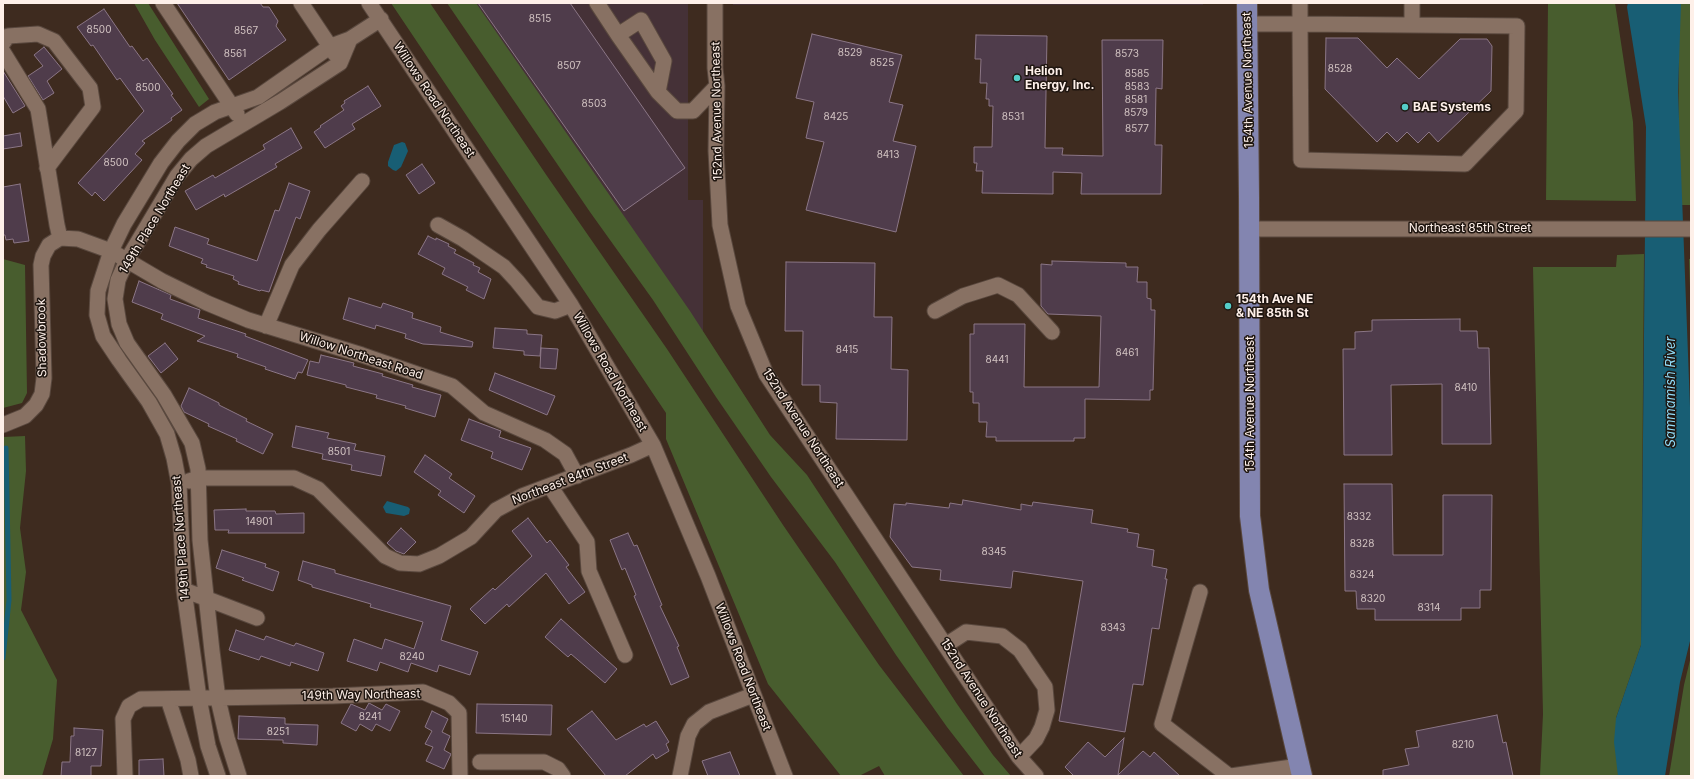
<!DOCTYPE html>
<html>
<head>
<meta charset="utf-8">
<style>
	body { margin:0 }
	#map { position:relative; width:1694px; height:779px; overflow:hidden; background:#3e2b1f; font-family:Inter,sans-serif }
	canvas { display:block }
	.frame { position:absolute; inset:0; border:4px solid #fef0e9; pointer-events:none }
</style>
</head>
<body>
<div id="map">
<canvas width="1694" height="779"></canvas>
<div class="frame"></div>
</div>
<script>
const ctx = document.querySelector('canvas').getContext('2d');
ctx.lineJoin = 'round';
function paint(path, color) { ctx.fillStyle = color; ctx.fill(path, 'evenodd'); }
const shape = rows => new Path2D(rows.map(r => 'M' + r).join(''));
function trace(path, color, width, dash) { ctx.strokeStyle = color; ctx.lineWidth = width; ctx.lineCap = dash ? 'butt' : 'round'; ctx.setLineDash(dash || []); ctx.stroke(path); }
function write(font, color, halo, rows, align = 'center') {
  ctx.font = font + ' Inter,sans-serif'; ctx.lineWidth = 3; ctx.setLineDash([]); ctx.textBaseline = 'middle'; ctx.strokeStyle = halo; ctx.fillStyle = color; for (const [text, x, y, turn = 0] of rows) {
    ctx.save(); ctx.translate(x, y); ctx.rotate((+turn || 0) * Math.PI / 180); ctx.textAlign = isNaN(turn) ? turn : align; if (halo) ctx.strokeText(text, 0, 0); ctx.fillText(text, 0, 0); ctx.restore();
  }
}
paint(shape([
	[467,3,688,3,688,200,703,200,703,336],
	[733,3,1203,3,1203,5,733,5]
]), '#453137');
paint(shape([
	[134,3,148,3,209,99,199,107,155,40],
	[391,3,430,3,547,176,667,349,783,525,879,665,964,776,885,776,879,766,859,776,841,776,768,684,666,439,666,413],
	[447,3,476,3,690,311,770,435,807,475,957,704,993,755,1011,776,985,776,947,727,896,655,835,562,771,477,716,397,653,300,590,212],
	[1548,3,1615,3,1633,122,1636,201,1546,200],
	[1679,3,1691,3,1691,205,1678,205],
	[1644,254,1641,645,1616,718,1619,776,1540,776,1543,714,1533,267,1616,267,1617,255],
	[3,259,25,265,27,393,22,403,3,408],
	[1689,259,1691,259,1691,317],
	[25,436,26,471,20,528,26,572,21,610,57,680,53,739,42,776,3,776,3,437],
	[1691,656,1691,776,1669,776,1684,685]
]), '#485d2e');
paint(shape([
	[1628,3,1681,3,1678,92,1691,433,1691,637,1680,682,1665,776,1618,776,1614,742,1616,718,1641,645,1646,127,1627,7],
	[402,142,405,143,408,151,401,167,396,171,393,170,388,166,388,162,394,145],
	[387,501,408,507,410,509,409,514,404,516,386,513,383,507]
]), '#185e74');
trace(shape([
	[3,658,9,600,6,448]
]), '#185e74', 5);
const building = shape([
	[177,3,260,3,263,7,269,7,278,21,276,26,286,40,229,80,177,3],
	[478,3,570,3,685,168,624,211,478,3],
	[104,9,130,47,132,46,143,61,147,58,173,94,171,95,182,110,171,118,172,120,142,141,145,143,135,154,142,160,104,201,95,192,92,196,78,183,144,111,120,78,117,80,93,45,91,46,77,27,104,9],
	[812,34,902,55,889,102,903,105,893,141,916,146,896,232,806,210,824,142,806,138,814,102,796,98,812,34],
	[976,35,1047,36,1045,148,1063,148,1062,155,1103,156,1102,40,1163,40,1162,89,1156,88,1155,145,1162,145,1161,194,1081,194,1082,173,1053,172,1053,194,982,193,983,171,976,171,977,163,974,163,974,147,992,147,993,106,989,106,989,99,986,99,987,83,980,83,981,59,975,59,976,35],
	[1326,38,1358,38,1387,68,1397,58,1419,79,1460,39,1487,39,1492,46,1491,91,1438,142,1429,132,1418,143,1407,132,1397,142,1387,132,1377,142,1325,89,1326,38],
	[44,47,62,69,47,81,54,93,43,100,28,76,43,66,34,55,44,47],
	[3,71,25,106,13,113,3,96,3,71],
	[368,86,381,106,352,124,355,129,325,148,314,132,321,127,320,126,344,110,341,106,345,103,344,101,368,86],
	[291,128,302,148,275,164,277,167,225,197,224,194,196,210,185,191,213,175,215,178,265,149,263,145,291,128],
	[20,133,22,146,3,149,3,136,20,133],
	[422,164,435,183,419,194,406,175,422,164],
	[289,183,310,191,300,219,296,217,269,292,261,290,260,291,238,284,239,282,233,279,234,276,206,267,207,265,201,263,203,259,169,246,175,227,209,239,207,244,257,261,275,210,279,211,289,183],
	[20,184,29,241,14,243,13,239,6,240,5,235,3,235,3,187,20,184],
	[428,236,436,240,436,238,449,244,448,246,456,250,454,253,474,263,473,265,480,268,478,272,491,279,484,299,466,290,468,287,442,274,445,268,418,254,428,236],
	[1052,261,1126,263,1126,267,1138,267,1137,282,1147,282,1147,298,1151,299,1151,310,1155,310,1153,390,1150,390,1150,400,1085,399,1085,438,1074,438,1074,441,996,441,996,437,986,437,987,422,979,422,979,403,973,403,973,392,970,392,970,334,974,334,974,324,1025,324,1024,387,1099,387,1101,316,1048,314,1041,306,1041,264,1052,265,1052,261],
	[786,262,875,263,874,317,892,317,891,369,908,370,907,440,836,439,837,403,820,402,820,385,802,385,803,331,785,331,786,262],
	[139,281,171,295,170,299,200,310,198,318,246,334,245,336,308,360,302,373,298,372,295,379,265,369,266,367,237,357,238,354,197,341,205,336,161,319,163,314,132,302,139,281],
	[349,298,381,308,383,303,413,313,412,318,441,327,440,332,473,342,472,347,423,344,405,338,406,334,376,325,375,329,343,319,349,298],
	[1460,319,1460,331,1477,331,1478,348,1489,348,1491,444,1442,444,1442,384,1391,385,1392,455,1344,455,1343,349,1355,349,1355,332,1372,331,1372,320,1460,319],
	[495,328,527,330,527,334,542,335,540,356,524,355,524,351,493,348,495,328],
	[165,343,178,359,161,373,148,356,165,343],
	[541,348,558,349,556,369,540,368,541,348],
	[321,355,354,363,353,366,383,374,382,376,413,385,412,387,441,395,435,417,405,408,406,406,376,398,377,395,346,387,346,385,307,375,310,361,319,363,321,355],
	[495,373,555,396,547,415,489,390,495,373],
	[189,388,219,403,219,405,247,419,246,421,273,434,263,454,236,441,237,439,208,426,209,424,184,412,181,406,189,388],
	[469,419,501,431,499,437,531,448,522,470,491,458,493,452,461,440,469,419],
	[296,426,329,433,327,438,356,444,354,450,385,456,381,476,351,470,352,465,322,459,323,454,292,447,296,426],
	[425,455,452,474,449,478,475,496,464,513,438,495,441,491,414,472,425,455],
	[1344,484,1392,484,1393,555,1443,555,1443,495,1492,495,1491,590,1480,590,1480,608,1461,608,1461,620,1375,620,1375,609,1357,609,1356,591,1345,591,1344,484],
	[963,500,1021,510,1021,504,1032,506,1033,502,1093,510,1091,523,1128,529,1127,532,1139,534,1137,547,1154,550,1152,566,1167,569,1165,579,1167,579,1159,629,1152,628,1143,685,1133,684,1125,732,1059,721,1083,581,1013,571,1011,588,940,580,941,570,912,567,890,537,894,504,906,505,906,503,949,508,950,503,962,505,963,500],
	[246,509,246,511,275,511,276,514,304,513,304,533,228,533,229,530,215,530,214,510,246,509],
	[528,518,547,543,550,540,569,565,566,567,585,592,569,604,546,573,509,607,507,604,485,624,470,609,493,588,495,590,532,556,512,531,528,518],
	[401,528,416,542,404,554,396,551,387,543,401,528],
	[628,533,634,546,637,545,662,605,660,606,679,646,677,647,689,677,671,685,634,596,636,595,625,568,622,570,610,540,628,533],
	[222,550,266,564,265,567,279,572,273,591,242,580,244,578,216,568,222,550],
	[303,561,335,570,335,573,451,606,441,640,478,652,470,675,439,665,437,672,411,663,408,672,380,662,377,671,347,661,354,639,382,649,385,639,414,649,423,622,370,607,371,604,312,587,312,585,298,580,303,561],
	[561,619,617,669,605,683,571,654,568,657,545,637,561,619],
	[236,630,264,640,266,636,294,646,296,643,324,653,318,671,291,662,290,666,261,656,259,660,229,650,236,630],
	[369,703,382,710,386,704,400,711,390,731,376,724,372,731,360,724,356,731,341,723,351,704,365,710,369,703],
	[477,704,552,705,551,735,476,733,477,704],
	[432,711,448,719,442,732,450,736,444,750,451,754,444,769,426,761,433,747,425,744,432,731,425,727,432,711],
	[592,711,616,740,644,724,646,727,656,721,669,742,666,744,669,751,656,759,653,754,625,776,606,776,567,729,592,711],
	[1497,715,1503,743,1506,742,1513,776,1383,776,1383,770,1409,765,1405,749,1419,747,1416,731,1497,715],
	[239,716,285,718,285,724,318,725,317,745,283,743,283,740,238,739,239,716],
	[74,728,103,730,101,766,91,766,91,776,61,776,62,762,70,762,71,736,74,736,74,728],
	[1124,738,1118,775,1143,751,1150,757,1154,752,1180,776,1074,776,1065,767,1088,742,1105,757,1124,738],
	[730,752,740,776,708,776,702,761,730,752],
	[163,759,164,776,139,776,139,760,163,759]
]);
paint(building, '#4f3c4b');
trace(building, '#8b7686', 1);
const minor = shape([
	[163,3,237,114],
	[301,3,335,54],
	[369,3,571,305,653,445,708,576,785,776],
	[597,3,618,35,658,92,664,61,641,20,618,35],
	[715,3,715,68,717,86,716,151,720,225,738,306,766,374,1019,757,1036,776],
	[1412,3,1412,25],
	[1247,24,1300,24,1517,26,1516,111,1465,164,1301,160,1300,24,1300,3],
	[350,39,381,19],
	[3,43,8,36,38,34,54,41,90,88,93,107,47,168],
	[3,52,38,109,57,225,60,238],
	[658,92,677,111,693,111,717,86],
	[438,225,463,239,504,267,517,281,538,307,555,311,571,305],
	[1250,229,1691,229],
	[935,311,963,296,998,285,1018,295,1052,332],
	[266,326,292,265,319,230,362,181],
	[3,425,25,416,36,405,42,394,44,378,41,265,43,256,49,245,60,238,78,239,111,251,162,281,207,303,248,320,362,355,452,386,484,413,545,440,565,454,577,476],
	[189,481,199,478,294,478,318,489,385,556,400,563,419,564,439,556,471,537,496,510,522,496,631,455,653,445],
	[550,486,587,542,589,571,625,655],
	[184,590,257,618],
	[1200,592,1162,724,1229,776],
	[946,645,966,632,1002,636,1020,650,1045,687,1047,710,1042,727,1036,739,1019,757],
	[168,699,188,760,191,776],
	[480,762,544,762,558,769,563,776],
	[125,776,123,719,129,706,141,699,333,696,423,692,449,703,459,713,460,776],
	[218,776,208,746,199,698,184,590,179,484,174,458,167,434,149,402,119,360,103,336,97,315,98,291,111,251,124,224,161,163,178,141,195,124,215,112,258,97,331,46,350,39,340,63,280,102,206,146,191,159,177,176,127,260,118,280,115,299,119,324,127,343,164,395,192,443,198,469,200,540,212,651,218,699,227,738,239,776],
	[680,776,688,736,694,724,709,712,753,695],
	[1231,776,1299,766]
]);
const major = shape([
	[1247,3,1249,197,1250,516,1259,590,1302,776]
]);
trace(minor, '#59483e', 17);
trace(major, '#59483e', 22);
trace(minor, '#887163', 15);
trace(major, '#8385b0', 20);
for (const [x, y, r, color] of [
	[1017,78,4,"#54cdc8"],
	[1405,107,4,"#54cdc8"],
	[1228,306,4,"#54cdc8"]
]) { const dot = new Path2D(); dot.arc(x, y, r, 0, 2 * Math.PI); ctx.fillStyle = color; ctx.fill(dot); trace(dot, '#1f1610', 1.5); }
write('10px', '#d2c3c2', null, [
	["8515",540,19],
	["8500",99,30],
	["8567",246,31],
	["8529",850,53],
	["8561",235,54],
	["8573",1127,54],
	["8525",882,63],
	["8507",569,66],
	["8528",1340,69],
	["8585",1137,74],
	["8583",1137,87],
	["8500",148,88],
	["8581",1136,100],
	["8503",594,104],
	["8579",1136,113],
	["8425",836,117],
	["8531",1013,117],
	["8577",1137,129],
	["8413",888,155],
	["8500",116,163],
	["8415",847,350],
	["8461",1127,353],
	["8441",997,360],
	["8410",1466,388],
	["8501",339,452],
	["8332",1359,517],
	["14901",259,522],
	["8328",1362,544],
	["8345",994,552],
	["8324",1362,575],
	["8320",1373,599],
	["8314",1429,608],
	["8343",1113,628],
	["8240",412,657],
	["8241",370,717],
	["15140",514,719],
	["8251",278,732],
	["8210",1463,745],
	["8127",86,753]
]);
write('bold 12px', '#fef0e9', '#1f1610', [
	["Helion",1025,71],
	["Energy, Inc.",1025,85],
	["BAE Systems",1413,107],
	["154th Ave NE",1236,299],
	["& NE 85th St",1236,313]
], 'left');
write('12px', '#fef0e9', '#1f1610', [
	["154th Avenue Northeast",1248,80,-91],
	["Willows Road Northeast",434,100,56],
	["152nd Avenue Northeast",717,111,-91],
	["149th Place Northeast",155,219,-59],
	["Northeast 85th Street",1470,228],
	["Shadowbrook",42,338,-91],
	["Willow Northeast Road",361,356,18],
	["Willows Road Northeast",610,372,60],
	["154th Avenue Northeast",1250,404,-90],
	["152nd Avenue Northeast",803,428,57],
	["Northeast 84th Street",570,479,-21],
	["149th Place Northeast",181,538,-94],
	["Willows Road Northeast",743,667,69],
	["149th Way Northeast",361,695,-1],
	["152nd Avenue Northeast",981,698,57]
]);
write('italic 13px', '#91dcf8', '#1f1610', [
	["Sammamish River",1671,392,-90]
]);
</script>
</body>
</html>
